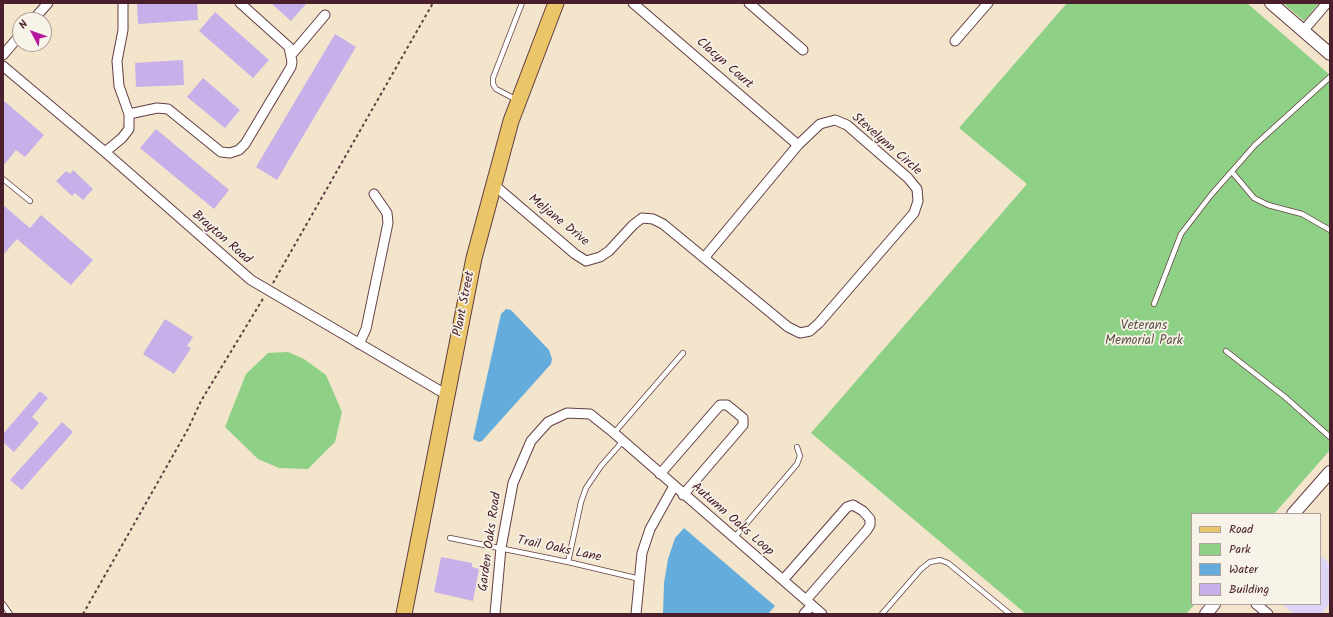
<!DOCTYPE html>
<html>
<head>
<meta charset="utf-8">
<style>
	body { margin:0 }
	#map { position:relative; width:1333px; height:617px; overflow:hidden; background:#f2e5cc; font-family:Kalam,sans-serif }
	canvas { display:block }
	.frame { position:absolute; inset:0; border:4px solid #4a1f2b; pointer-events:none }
	.legend { position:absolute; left:1191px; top:513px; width:130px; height:92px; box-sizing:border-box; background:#f7f3e8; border:1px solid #b29e9c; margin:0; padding:5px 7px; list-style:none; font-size:12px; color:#4a1f2b }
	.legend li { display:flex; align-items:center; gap:8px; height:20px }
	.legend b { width:20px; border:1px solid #b29e9c }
	.north { position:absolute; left:12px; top:12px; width:40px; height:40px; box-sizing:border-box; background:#f7f3e8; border:1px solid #b29e9c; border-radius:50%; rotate:311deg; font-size:11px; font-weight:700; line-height:16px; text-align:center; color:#4a1f2b }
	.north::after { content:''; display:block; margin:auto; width:14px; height:18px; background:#b5179e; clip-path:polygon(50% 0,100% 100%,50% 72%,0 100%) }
</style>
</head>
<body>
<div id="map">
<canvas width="1333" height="617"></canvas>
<div class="frame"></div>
<ul class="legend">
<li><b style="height:5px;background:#eac669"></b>Road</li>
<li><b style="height:11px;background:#8fd087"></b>Park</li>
<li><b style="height:11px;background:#64acdb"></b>Water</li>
<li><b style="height:11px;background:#c7b0e9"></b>Building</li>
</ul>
<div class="north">N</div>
</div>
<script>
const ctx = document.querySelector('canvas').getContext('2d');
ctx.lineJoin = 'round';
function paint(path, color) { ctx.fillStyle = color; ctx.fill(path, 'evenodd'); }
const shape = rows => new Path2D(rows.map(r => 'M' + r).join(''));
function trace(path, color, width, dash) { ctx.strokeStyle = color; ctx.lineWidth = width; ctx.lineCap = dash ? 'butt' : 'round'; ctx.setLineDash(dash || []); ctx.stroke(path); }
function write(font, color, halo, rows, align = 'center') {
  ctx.font = font + ' Kalam,sans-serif'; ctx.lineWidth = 3.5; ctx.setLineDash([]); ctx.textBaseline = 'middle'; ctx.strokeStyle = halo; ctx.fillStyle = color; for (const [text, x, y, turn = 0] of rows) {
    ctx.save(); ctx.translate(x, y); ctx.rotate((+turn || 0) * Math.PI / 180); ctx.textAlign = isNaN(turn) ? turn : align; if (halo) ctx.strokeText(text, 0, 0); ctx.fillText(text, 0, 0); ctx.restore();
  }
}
paint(shape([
	[1320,555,1330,564,1330,603,1321,614,1294,614,1282,604,1320,604]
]), '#dcd5f6');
paint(shape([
	[1067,3,1247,3,1330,75,1330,450,1274,514,1192,514,1192,604,1195,604,1186,614,1026,614,811,433,1027,184,959,128],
	[1283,3,1319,3,1304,21],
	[288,352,304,359,326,375,342,412,335,442,308,469,279,468,258,459,225,427,246,374,268,353]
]), '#8fd087');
paint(shape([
	[506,309,511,310,549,350,552,359,551,364,482,441,479,442,473,439,501,314],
	[684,528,775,606,768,614,663,614,664,583,668,559,675,538]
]), '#64acdb');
paint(shape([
	[137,3,197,3,198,20,138,24],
	[271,3,307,3,291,21],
	[215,12,269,60,253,78,199,31],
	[335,34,356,47,277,180,256,167],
	[183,60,184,85,136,87,135,63],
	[203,78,240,110,225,128,187,97],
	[3,100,44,135,25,157,16,150,3,166],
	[156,129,229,190,214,209,140,148],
	[73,170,93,189,83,200,75,193,72,196,56,181,66,171,70,174],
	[3,205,30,228,41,215,93,260,71,285,17,239,3,255],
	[165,319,193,337,187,346,191,348,174,374,143,354],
	[40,391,48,398,32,417,39,423,14,452,3,442,3,434],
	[62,422,73,432,22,490,10,480],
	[441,557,472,563,472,567,479,569,473,601,434,592]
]), '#c7b0e9');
const service = shape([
	[517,100,496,89,493,84,493,78,522,3],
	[1232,172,1254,198,1268,205,1302,214,1330,230],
	[3,179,30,201],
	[1154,304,1181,234,1211,195,1255,145,1330,77],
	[1226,351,1285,397,1330,437],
	[614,433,683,353],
	[450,538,568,562,640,579],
	[734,538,797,464,800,456,797,447],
	[568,562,581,502,586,488,601,466,623,441],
	[3,604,10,614],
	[882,614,921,569,930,562,940,560,948,563,1010,614]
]);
const minor = shape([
	[633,3,798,145],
	[749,3,803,50],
	[33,20,48,3],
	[1303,31,1327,3],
	[955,41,988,3],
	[292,54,325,15],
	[3,55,20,35],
	[3,66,105,152,251,280,447,395],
	[129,114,157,108,168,109,221,152,230,153,239,150,245,144,291,67,292,62,289,47,240,3],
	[105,152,122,138,129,129,129,114,119,86,117,61,123,30,123,3],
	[493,184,575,254,586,261,600,257,609,251,633,225,642,218,653,219,663,224,788,327,800,333,810,331,819,323,914,213,918,201,917,189,908,178,847,125,835,120,820,124,798,145,704,258],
	[359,344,366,329,388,223,387,213,374,194],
	[660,474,720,405,727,405,743,418,743,425,683,495],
	[783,580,847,507,853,505,863,511,870,519,870,525,867,530,806,600],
	[1256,604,1268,614],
	[495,614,501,548,513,483,531,441,548,422,567,413,590,414,614,433,822,614],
	[636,614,642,553,650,529,674,486],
	[804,614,812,605]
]);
const tertiary = shape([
	[1271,3,1330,54],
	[1293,514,1330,472],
	[1206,614,1214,604]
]);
const primary = shape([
	[404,614,474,258,511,121,556,3]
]);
trace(service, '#633d43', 6);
trace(minor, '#633d43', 11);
trace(tertiary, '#633d43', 14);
trace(primary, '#633d43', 17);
trace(shape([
	[273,283,433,3],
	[83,614,188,429,201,401,264,297]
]), '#633d43', 2, [3, 3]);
trace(service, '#fff', 4.5);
trace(minor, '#fff', 9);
trace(tertiary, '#fff', 12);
trace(primary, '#eac669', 15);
write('13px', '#4a1f2b', '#f7f3e8', [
	["Clacyn Court",724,64,41],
	["Stevelynn Circle",886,145,41],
	["Meljane Drive",558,221,39],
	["Brayton Road",221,238,41],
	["Plant Street",465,304,-79],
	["Autumn Oaks Loop",732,520,41],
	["Garden Oaks Road",491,542,-82],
	["Trail Oaks Lane",559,550,12]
]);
write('13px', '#5f5447', '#f7f3e8', [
	["Veterans",1144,327],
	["Memorial Park",1144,342]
]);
</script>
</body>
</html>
